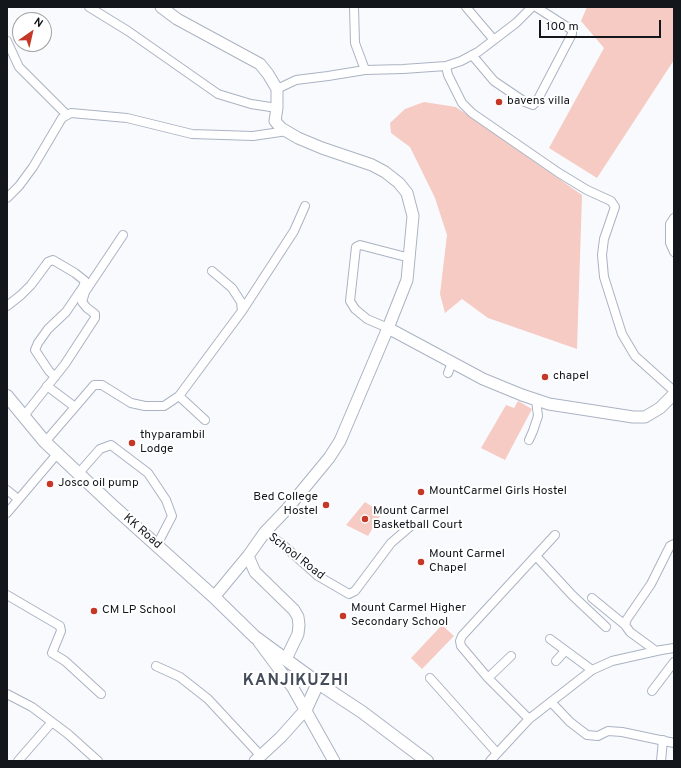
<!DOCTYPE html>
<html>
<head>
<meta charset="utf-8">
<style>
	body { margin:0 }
	#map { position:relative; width:681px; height:768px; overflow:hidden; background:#f9fafe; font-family:Overpass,sans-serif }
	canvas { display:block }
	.frame { position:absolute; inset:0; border:8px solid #13171c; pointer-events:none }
	.north { position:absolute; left:12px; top:12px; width:40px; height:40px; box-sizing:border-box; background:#fff; border:1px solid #a1a2a4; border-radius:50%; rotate:34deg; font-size:11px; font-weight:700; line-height:16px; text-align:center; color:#13171c }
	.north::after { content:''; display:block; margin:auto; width:14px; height:18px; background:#c53827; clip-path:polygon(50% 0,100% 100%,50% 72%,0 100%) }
	.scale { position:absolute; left:539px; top:20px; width:122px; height:18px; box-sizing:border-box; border:2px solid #13171c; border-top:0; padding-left:5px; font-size:12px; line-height:14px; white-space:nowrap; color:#13171c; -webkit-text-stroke:3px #fff; paint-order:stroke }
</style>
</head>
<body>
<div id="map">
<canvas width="681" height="768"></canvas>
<div class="frame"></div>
<div class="north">N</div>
<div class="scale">100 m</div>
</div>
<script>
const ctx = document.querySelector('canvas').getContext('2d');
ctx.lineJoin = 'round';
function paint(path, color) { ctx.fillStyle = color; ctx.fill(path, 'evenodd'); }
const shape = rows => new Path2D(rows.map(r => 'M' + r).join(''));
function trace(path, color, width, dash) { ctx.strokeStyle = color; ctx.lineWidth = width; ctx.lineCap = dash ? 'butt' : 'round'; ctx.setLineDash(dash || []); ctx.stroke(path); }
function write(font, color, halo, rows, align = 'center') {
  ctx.font = font + ' Overpass,sans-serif'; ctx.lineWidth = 4; ctx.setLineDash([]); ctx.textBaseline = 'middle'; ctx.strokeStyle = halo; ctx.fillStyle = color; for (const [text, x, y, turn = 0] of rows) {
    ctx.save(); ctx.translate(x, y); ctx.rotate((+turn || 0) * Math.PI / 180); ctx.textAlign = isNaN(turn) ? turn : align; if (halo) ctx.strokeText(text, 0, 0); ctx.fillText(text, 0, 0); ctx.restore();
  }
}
paint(shape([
	[587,7,674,7,674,60,597,178,549,148,604,48,581,21],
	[424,102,456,107,582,195,577,349,488,318,462,299,445,313,440,294,447,235,435,198,410,147,391,133,390,123,405,109],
	[518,401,532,409,505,460,481,448,506,405,514,408],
	[365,502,382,513,368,536,346,525],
	[442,625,454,636,422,669,411,658]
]), '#f6cbc3');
const minor = shape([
	[89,7,128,31,218,94,251,104,277,108],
	[354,7,355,43,365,70],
	[466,7,494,40],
	[7,41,19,67,67,115],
	[472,55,494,81,525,102,533,105,537,101,572,34,572,30,536,7],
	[446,66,448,75,462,103,472,113,559,173,587,190,611,201,615,207,604,239,602,255,604,277,622,334,635,356,674,391],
	[277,89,296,80,328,76,365,70,403,69,446,66,461,61,478,52,516,23,532,7],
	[7,198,19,186,33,167,62,118,71,113,127,118,192,134,253,136,287,131],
	[674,218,670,224,670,243,674,252],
	[7,306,21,295,31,285,48,262,53,260,75,273,85,281,83,287,66,312,48,329,38,343,35,350,49,371,55,377],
	[242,311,294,231,305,206],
	[388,328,367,319,355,309,350,301,356,247,360,245,410,258],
	[448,373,452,362],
	[47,386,75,407],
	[179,396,205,420],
	[23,417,65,364,95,318,95,314,87,308,82,302,85,292,123,235],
	[529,440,533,431,538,416,536,400],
	[45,442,94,385,102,385,131,403,145,406,164,406,179,396,242,311,241,302,232,288,212,271],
	[78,474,100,449,111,445,148,473,166,500,172,516,157,545],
	[7,490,18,499],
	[7,513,57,454],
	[265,532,283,545,318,576,349,594,355,591,391,543,412,525],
	[536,556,572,595,606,627],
	[7,595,60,626,61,631,52,653,65,661,101,694],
	[592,598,625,625],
	[550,639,592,670],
	[656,651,630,632,625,625,627,619,651,584,670,546,674,544],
	[556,661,565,651],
	[156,666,180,677,208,699,261,756],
	[430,678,497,753],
	[488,678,511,656],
	[652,691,674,662],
	[7,694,32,707,68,734,98,761],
	[551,702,570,722,587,735,598,736,608,731,622,732,674,743],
	[529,719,488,678,461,646,460,641,462,636,555,535],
	[18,761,52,722],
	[490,761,529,719,592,670,612,661,661,650,674,648],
	[661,761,663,740]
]);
const major = shape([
	[161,7,177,19,260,64,268,74,277,89,277,108,275,121,281,128,298,138,322,148,372,165,385,172,399,183,407,193,413,216,407,280,388,328],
	[248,556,255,572,294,610,298,617,299,625,298,634,286,659],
	[214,597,248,556,265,532,287,509,329,458,340,441,388,328,483,379,522,395,549,404,633,417,645,417,660,408,674,394],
	[259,642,293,688,334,761],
	[255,761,281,737,306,709]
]);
const highway = shape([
	[7,396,45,442,114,507,214,597,255,637,318,683,362,712,427,761],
	[306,709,318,683]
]);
trace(minor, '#aab3c3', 10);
trace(major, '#aab3c3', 13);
trace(highway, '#aab3c3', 14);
trace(minor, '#fff', 8);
trace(major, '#fff', 11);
trace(highway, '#fff', 12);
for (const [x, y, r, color] of [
	[499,102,4,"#c53827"],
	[545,377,4,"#c53827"],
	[132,443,4,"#c53827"],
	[50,484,4,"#c53827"],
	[421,492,4,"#c53827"],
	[326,505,4,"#c53827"],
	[365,519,4,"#c53827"],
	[421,562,4,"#c53827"],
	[94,611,4,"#c53827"],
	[343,616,4,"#c53827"]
]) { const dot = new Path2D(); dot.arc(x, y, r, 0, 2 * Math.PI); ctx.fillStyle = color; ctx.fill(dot); trace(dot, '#fff', 1.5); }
write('12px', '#13171c', '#fff', [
	["bavens villa",507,102],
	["chapel",553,377],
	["thyparambil",140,436],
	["Lodge",140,450],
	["Josco oil pump",58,484],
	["MountCarmel Girls Hostel",429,492],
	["Bed College",318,498,"right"],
	["Hostel",318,512,"right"],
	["Mount Carmel",373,512],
	["Basketball Court",373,526],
	["Mount Carmel",429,555],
	["Chapel",429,569],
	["Mount Carmel Higher",351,609],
	["Secondary School",351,623],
	["CM LP School",102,611]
], 'left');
write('12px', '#13171c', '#fff', [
	["KK Road",142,532,41],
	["School Road",296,557,38]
]);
ctx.letterSpacing = '1px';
write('bold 16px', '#454d5b', '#fff', [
	["KANJIKUZHI",296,682]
]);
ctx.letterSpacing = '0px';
</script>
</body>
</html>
